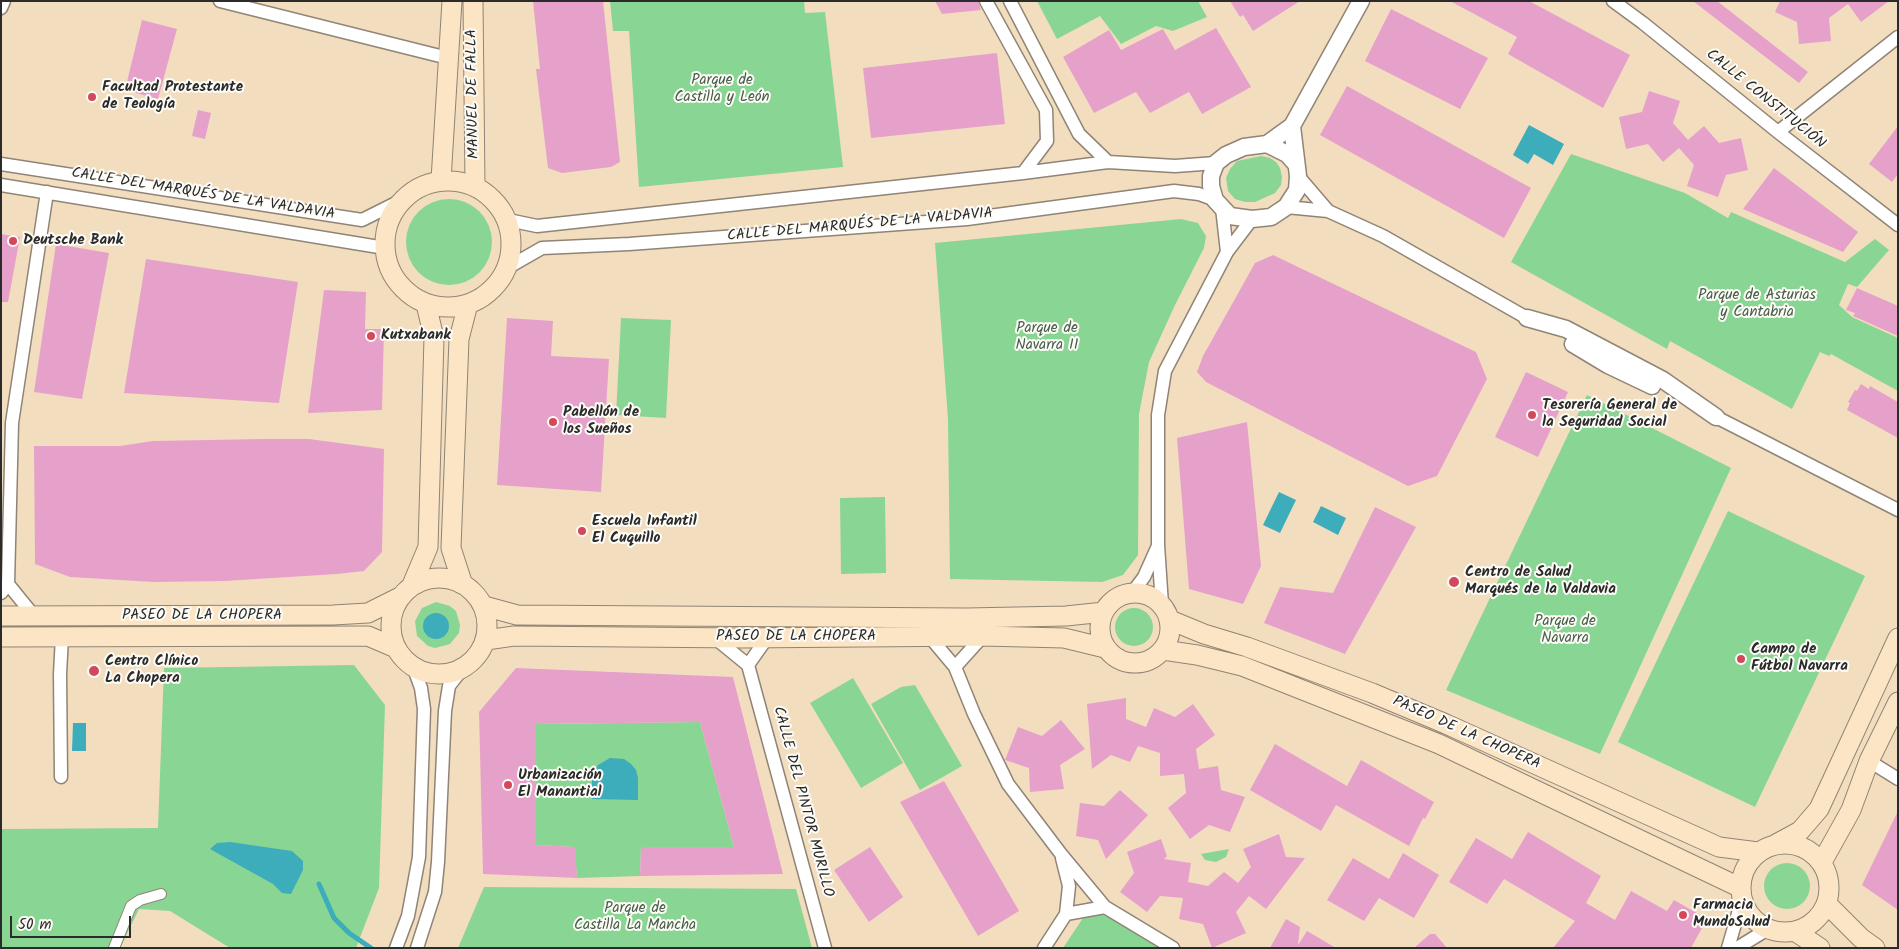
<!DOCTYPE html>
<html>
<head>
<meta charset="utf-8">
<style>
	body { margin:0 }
	#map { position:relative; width:1899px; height:949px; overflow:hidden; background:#f3ddbf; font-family:Kalam,sans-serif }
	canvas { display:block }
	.frame { position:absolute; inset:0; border:2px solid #2b2b2b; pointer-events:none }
	.scale { position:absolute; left:10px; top:916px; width:121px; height:22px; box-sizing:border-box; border:2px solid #2b2b2b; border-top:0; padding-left:6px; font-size:15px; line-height:18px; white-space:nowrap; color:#2b2b2b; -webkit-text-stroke:4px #fdfcf7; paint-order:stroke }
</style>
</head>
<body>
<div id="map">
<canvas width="1899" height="949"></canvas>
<div class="frame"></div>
<div class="scale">50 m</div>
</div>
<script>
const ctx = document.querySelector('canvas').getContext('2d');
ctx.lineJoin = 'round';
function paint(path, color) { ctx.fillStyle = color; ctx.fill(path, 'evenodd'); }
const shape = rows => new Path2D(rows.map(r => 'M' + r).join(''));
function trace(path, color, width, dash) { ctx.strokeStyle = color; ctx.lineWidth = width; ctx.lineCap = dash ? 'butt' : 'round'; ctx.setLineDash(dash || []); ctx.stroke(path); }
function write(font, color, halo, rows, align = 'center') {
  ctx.font = font + ' Kalam,sans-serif'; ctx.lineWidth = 4; ctx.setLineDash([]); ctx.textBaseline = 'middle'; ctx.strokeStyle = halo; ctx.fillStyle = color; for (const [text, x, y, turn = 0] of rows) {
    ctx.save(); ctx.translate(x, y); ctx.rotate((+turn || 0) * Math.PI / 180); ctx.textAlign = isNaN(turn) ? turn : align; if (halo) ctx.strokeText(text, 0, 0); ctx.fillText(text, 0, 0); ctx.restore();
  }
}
paint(shape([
	[610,1,804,1,805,13,825,12,843,167,639,187,629,31,613,31],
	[1037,1,1198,1,1207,17,1173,31,1156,26,1121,44,1100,16,1057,39],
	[1571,154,1685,193,1728,218,1731,212,1845,262,1875,239,1889,250,1857,287,1848,284,1839,305,1852,317,1898,338,1898,391,1831,354,1829,356,1820,352,1792,409,1670,341,1667,349,1511,262],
	[1261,156,1270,158,1276,162,1280,168,1282,177,1281,185,1275,193,1255,202,1245,202,1235,199,1228,191,1226,178,1230,169,1237,161],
	'406 242a43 43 0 1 1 86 0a43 43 0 1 1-86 0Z',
	[1181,219,1198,223,1206,236,1204,248,1175,305,1149,362,1139,414,1138,555,1123,575,1102,582,950,579,948,419,935,243],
	[621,318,671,320,666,418,616,415],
	[1587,395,1731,468,1600,754,1446,690],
	[885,497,886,573,841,574,840,498],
	[1728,511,1865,576,1755,807,1618,742],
	[436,602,450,606,456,611,460,625,459,633,450,644,435,648,428,646,417,636,415,621,422,608],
	'1115 627a19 19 0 1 1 38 0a19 19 0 1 1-38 0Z',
	[354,665,385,705,379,888,356,948,230,948,170,911,139,909,120,948,1,948,1,829,158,828,164,668],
	[853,678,903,763,861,788,810,703],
	[915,685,962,766,920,790,871,704,901,687],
	[700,722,734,847,641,847,640,876,577,878,574,847,536,845,536,724],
	[1229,849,1226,857,1216,862,1205,860,1201,854],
	'1764 886a23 23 0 1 1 46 0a23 23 0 1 1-46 0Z',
	[484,887,796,889,812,948,458,948],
	[1091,906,1159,948,1063,948]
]), '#89d694');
paint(shape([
	[1529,125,1564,144,1553,165,1534,154,1528,164,1513,155],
	[1279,492,1296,500,1280,533,1263,525],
	[1321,506,1346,518,1338,535,1313,522],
	'423 626a13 13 0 1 1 26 0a13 13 0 1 1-26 0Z',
	[73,723,86,723,86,751,72,751],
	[610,758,624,759,631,764,636,770,638,778,638,800,592,799,592,778,594,771,598,765],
	[230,842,292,851,303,861,303,870,291,894,282,893,273,884,210,849,217,843]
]), '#3dacbb');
trace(shape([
	[319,884,334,918,349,933,371,948]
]), '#3dacbb', 5);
paint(shape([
	[533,1,603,1,620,162,611,167,562,173,548,168,536,69,540,69],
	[935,1,978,1,981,10,942,14],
	[1230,1,1300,1,1253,31,1243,15,1240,17],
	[1450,1,1529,1,1630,55,1603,108,1508,54,1517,37],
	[1693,1,1717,1,1808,72,1799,83],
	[1780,1,1889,1,1861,22,1848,4,1829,18,1831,41,1799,44,1797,22,1775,12],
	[1391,9,1488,58,1460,109,1365,61],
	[142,20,177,29,158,99,125,90],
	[1216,28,1251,87,1202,114,1189,92,1150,113,1136,92,1094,113,1063,57,1109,30,1121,50,1163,29,1175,50],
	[997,53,1005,124,871,138,863,68],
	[1347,86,1531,188,1504,238,1320,135],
	[1649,91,1680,101,1673,123,1688,140,1704,126,1719,143,1741,138,1748,170,1726,175,1718,197,1687,186,1694,165,1679,148,1663,162,1648,144,1626,149,1619,117,1642,112],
	[198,110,211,113,205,139,192,136],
	[1898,126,1898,174,1892,182,1869,164],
	[1774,168,1858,232,1843,252,1743,209],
	[1,234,20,237,8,302,1,302],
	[56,244,109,253,82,399,34,392],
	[1273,255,1476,352,1487,379,1437,476,1408,486,1206,382,1197,372,1203,356,1255,263],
	[146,259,298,282,279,403,124,393],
	[1857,288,1898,306,1898,336,1853,316,1855,313,1846,310],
	[324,290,366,292,365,329,384,329,382,410,308,413],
	[507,318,553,321,551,356,609,359,601,492,497,485],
	[1526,372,1568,392,1538,457,1495,437],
	[1861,384,1869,389,1870,386,1898,402,1898,438,1847,410,1850,403,1848,402,1855,390,1857,391],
	[1247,422,1261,566,1243,604,1189,589,1177,438],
	[264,439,309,439,384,449,382,552,364,571,337,574,225,581,154,582,70,577,35,564,34,446,120,446,153,441],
	[1375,507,1416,527,1345,654,1264,623,1280,587,1333,593],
	[516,668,733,677,783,874,640,876,641,847,734,847,700,722,536,724,536,845,575,847,577,878,483,874,479,712],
	[1126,698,1126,719,1146,727,1154,708,1175,717,1193,704,1215,735,1196,749,1199,769,1218,766,1221,790,1245,797,1230,832,1209,825,1190,839,1168,808,1186,793,1184,774,1160,776,1160,753,1138,746,1130,762,1111,755,1092,769,1087,704],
	[1061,720,1085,749,1060,765,1064,789,1030,792,1029,768,1005,760,1018,727,1042,736],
	[1275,744,1347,786,1361,760,1434,802,1425,819,1423,818,1409,846,1336,805,1321,831,1250,790],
	[944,781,1019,911,978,936,900,802],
	[1120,790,1148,815,1106,859,1098,840,1076,836,1080,803,1104,806],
	[1898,811,1898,910,1862,885],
	[1528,832,1601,876,1586,903,1615,920,1631,891,1667,911,1674,900,1707,919,1691,948,1553,948,1575,921,1504,879,1487,904,1449,882,1476,838,1512,859],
	[1279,834,1286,857,1305,858,1266,909,1249,896,1236,912,1246,933,1212,948,1203,924,1179,919,1183,898,1160,896,1147,912,1120,892,1134,873,1127,852,1161,839,1167,856,1164,859,1191,863,1188,882,1208,886,1224,872,1238,883,1251,867,1243,849],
	[870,847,903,897,869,922,834,870],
	[1403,853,1439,875,1414,918,1379,898,1364,921,1327,900,1353,858,1389,879],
	[1286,919,1300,927,1298,945,1307,931,1336,948,1270,948],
	[1430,934,1435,934,1447,948,1414,948]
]), '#e6a1cb');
const pedestrian = shape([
	[114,948,131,906,140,900,161,894]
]);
const minor = shape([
	[220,1,448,58],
	[986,1,1046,110,1047,141,1023,173],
	[1010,1,1079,134,1108,162],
	[1613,1,1643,23,1778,132,1898,225],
	[1,8,4,1],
	[1778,132,1898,37],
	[1,164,362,220,400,201],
	[1298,176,1328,211],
	[1,185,385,248],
	[1286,207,1328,211,1383,236,1527,318],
	[1222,208,1227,252],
	[508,220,537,226,1023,173,1108,162,1175,166,1216,163],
	[507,268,542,248,629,244,967,219,1174,191,1199,194,1215,200],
	[1716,417,1898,510],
	[8,584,34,616],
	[1,593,8,584,12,423,47,192],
	[1132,593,1144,577,1157,548],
	[1162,605,1158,545,1158,415,1165,371,1227,252,1252,219],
	[929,636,955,667,974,714,1008,784,1061,854,1105,907,1173,948],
	[715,638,748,665,767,638],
	[748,665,825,948],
	[955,667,983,636],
	[1869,761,1898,779],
	[61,777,60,674,62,637],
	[1062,858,1069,886,1066,914],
	[396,948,408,916,419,857,424,709,421,688,413,666],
	[417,948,435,892,438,862,445,711,449,686,463,668],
	[1044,948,1066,914,1105,907],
	[1728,948,1742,900],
	[1737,948,1768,929]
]);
const tertiary = shape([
	[1292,126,1298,176,1297,190,1286,207,1271,217,1252,219,1230,216,1215,200,1211,186,1211,176,1216,163,1226,155,1244,147,1267,144,1287,154,1295,163],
	[1267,144,1292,126,1361,1],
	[1527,318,1566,329,1663,380,1716,417],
	[1573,344,1608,365,1652,386]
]);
const secondary = shape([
	[473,1,475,186],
	[441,180,452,1],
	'385 244a63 63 0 1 1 126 0a63 63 0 1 1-126 0Z',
	'391 626a48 48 0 1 1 96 0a48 48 0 1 1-96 0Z',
	[462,582,451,548,459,339,468,304],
	[412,585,428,547,434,338,426,304],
	'1100 628a35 35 0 1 1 70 0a35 35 0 1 1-70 0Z',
	[484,606,517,615,967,618,1066,616,1104,612],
	[1,616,333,615,368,613,400,597],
	[1170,620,1204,634,1247,647,1372,693,1446,724,1719,847,1758,852],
	[1,637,368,636,396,648],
	[486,640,514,636,742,638,983,636,1064,638,1105,648],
	[1163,650,1197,655,1242,666,1439,744,1741,888],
	'1741 888a44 44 0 1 1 88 0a44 44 0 1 1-88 0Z',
	[1776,844,1800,831,1819,809,1898,638],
	[1822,862,1851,810,1869,761,1898,702],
	[1827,904,1861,938,1875,948],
	[1796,932,1820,948]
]);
trace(pedestrian, '#8f8475', 12);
trace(minor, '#8f8475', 15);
trace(tertiary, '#8f8475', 19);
trace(secondary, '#8f8475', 21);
trace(pedestrian, '#fff', 10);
trace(minor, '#fff', 12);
trace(tertiary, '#fff', 16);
trace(secondary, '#fce5c4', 19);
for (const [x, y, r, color] of [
	[92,97,5,"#d1495b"],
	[13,241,5,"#d1495b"],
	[371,336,5,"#d1495b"],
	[1532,415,5,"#d1495b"],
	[553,422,5,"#d1495b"],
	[582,531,5,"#d1495b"],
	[1454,582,6,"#d1495b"],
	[1741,659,5,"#d1495b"],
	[94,671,6,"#d1495b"],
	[508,785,5,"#d1495b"],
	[1683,915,5,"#d1495b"]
]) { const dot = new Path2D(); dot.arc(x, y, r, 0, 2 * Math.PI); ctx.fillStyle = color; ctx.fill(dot); trace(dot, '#fdfcf7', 2); }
write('15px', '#475e4a', '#fdfcf7', [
	["Parque de",722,81],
	["Castilla y León",722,98],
	["Parque de Asturias",1757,296],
	["y Cantabria",1757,313],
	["Parque de",1047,329],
	["Navarra II",1047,346],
	["Parque de",1565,622],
	["Navarra",1565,639],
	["Parque de",635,909],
	["Castilla La Mancha",635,926]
]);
write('bold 15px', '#2b2b2b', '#fdfcf7', [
	["Facultad Protestante",102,88],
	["de Teología",102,105],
	["Deutsche Bank",23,241],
	["Kutxabank",381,336],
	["Tesorería General de",1542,406],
	["la Seguridad Social",1542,423],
	["Pabellón de",563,413],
	["los Sueños",563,430],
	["Escuela Infantil",592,522],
	["El Cuquillo",592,539],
	["Centro de Salud",1465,573],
	["Marqués de la Valdavia",1465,590],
	["Campo de",1751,650],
	["Fútbol Navarra",1751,667],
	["Centro Clínico",105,662],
	["La Chopera",105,679],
	["Urbanización",518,776],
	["El Manantial",518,793],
	["Farmacia",1693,906],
	["MundoSalud",1693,923]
], 'left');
write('15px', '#2b2b2b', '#fdfcf7', [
	["MANUEL DE FALLA",474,94,-91],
	["CALLE CONSTITUCIÓN",1765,100,39],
	["CALLE DEL MARQUÉS DE LA VALDAVIA",203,195,9],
	["CALLE DEL MARQUÉS DE LA VALDAVIA",860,226,-5],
	["PASEO DE LA CHOPERA",202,616],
	["PASEO DE LA CHOPERA",796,637],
	["PASEO DE LA CHOPERA",1466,734,24],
	["CALLE DEL PINTOR MURILLO",802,802,75]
]);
</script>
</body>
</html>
